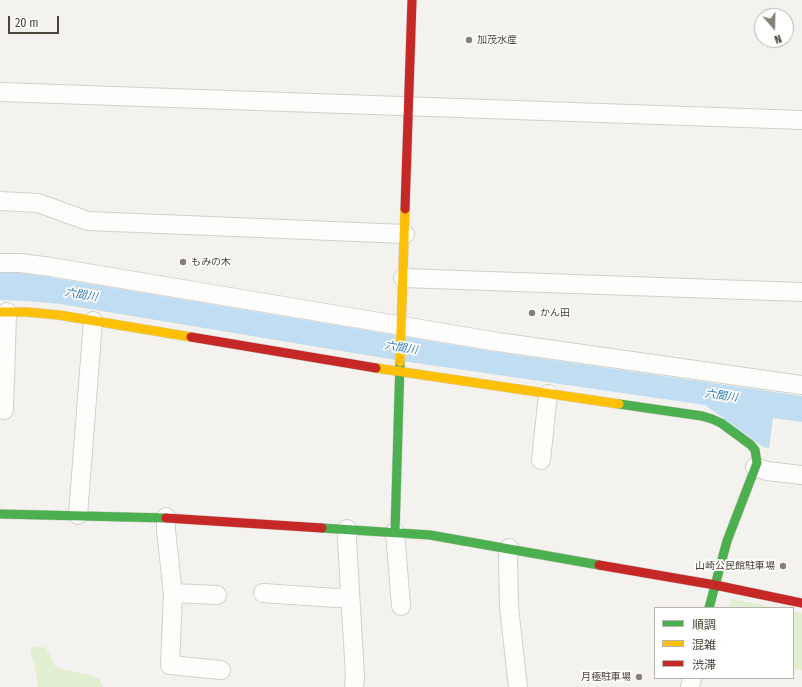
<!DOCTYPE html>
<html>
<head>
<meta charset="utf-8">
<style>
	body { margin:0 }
	#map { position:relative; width:802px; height:687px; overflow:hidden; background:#f4f2ee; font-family:"Fira Sans Condensed","Noto Sans JP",sans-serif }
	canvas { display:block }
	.legend { position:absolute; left:654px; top:607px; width:140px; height:72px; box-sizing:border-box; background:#fff; border:1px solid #b7b4b0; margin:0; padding:5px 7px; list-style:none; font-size:12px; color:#4b4439 }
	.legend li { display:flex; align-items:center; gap:8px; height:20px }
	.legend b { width:20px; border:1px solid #b7b4b0 }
	.north { position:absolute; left:754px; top:8px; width:40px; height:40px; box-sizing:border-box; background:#fff; border:1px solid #b7b4b0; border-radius:50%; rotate:160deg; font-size:11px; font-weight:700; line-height:16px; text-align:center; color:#4b4439 }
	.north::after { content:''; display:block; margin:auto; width:14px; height:18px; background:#868178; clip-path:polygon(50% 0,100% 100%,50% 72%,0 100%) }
	.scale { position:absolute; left:8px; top:16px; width:51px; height:18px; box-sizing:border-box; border:2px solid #4b4439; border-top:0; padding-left:5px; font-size:12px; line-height:14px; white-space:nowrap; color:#4b4439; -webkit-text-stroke:3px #fff; paint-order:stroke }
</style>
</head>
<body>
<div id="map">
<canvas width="802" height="687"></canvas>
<ul class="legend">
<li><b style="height:5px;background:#4caf50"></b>順調</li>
<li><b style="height:5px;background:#ffc107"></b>混雑</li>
<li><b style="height:5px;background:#c62828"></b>渋滞</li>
</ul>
<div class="north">N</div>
<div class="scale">20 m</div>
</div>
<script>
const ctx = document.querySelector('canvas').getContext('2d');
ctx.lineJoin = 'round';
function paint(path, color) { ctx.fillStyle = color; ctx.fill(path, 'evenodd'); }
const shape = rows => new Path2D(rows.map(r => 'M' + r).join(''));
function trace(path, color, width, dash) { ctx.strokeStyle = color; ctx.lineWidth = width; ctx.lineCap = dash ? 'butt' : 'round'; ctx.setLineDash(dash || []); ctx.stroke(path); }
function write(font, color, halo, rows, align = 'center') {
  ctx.font = font + ' "Fira Sans Condensed","Noto Sans JP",sans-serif'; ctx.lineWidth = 3.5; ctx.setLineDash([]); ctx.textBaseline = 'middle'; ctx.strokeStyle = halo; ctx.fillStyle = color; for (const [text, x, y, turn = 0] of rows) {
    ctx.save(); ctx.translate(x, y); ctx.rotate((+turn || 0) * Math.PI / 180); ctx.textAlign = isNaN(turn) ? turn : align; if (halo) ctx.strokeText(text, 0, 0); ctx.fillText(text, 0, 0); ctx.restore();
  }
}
paint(shape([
	[731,599,778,608,729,608],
	[793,611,802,613,802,670,793,669],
	[36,646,46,648,55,666,61,669,91,675,99,678,103,687,38,687,36,671,31,653,31,649]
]), '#e1eecf');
paint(shape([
	[0,273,19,273,49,277,496,352,802,396,802,422,773,418,769,448,763,447,705,405,402,361,60,304,26,301,0,300]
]), '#c0ddf1');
const street = shape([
	[0,92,802,120],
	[0,201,38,203,88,221,405,234],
	[0,263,20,263,51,267,498,342,802,385],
	[403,278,802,292],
	[4,410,7,312],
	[541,460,548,394],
	[755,467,767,471,802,475],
	[78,515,93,321],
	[166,517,166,530,173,594,170,665,221,670],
	[347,529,347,541,355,675,354,687],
	[395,532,401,606],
	[509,548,508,558,509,607,518,687],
	[173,593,217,595],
	[263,593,336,598,350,597],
	[690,687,692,678]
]);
const fast = shape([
	[619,404,702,416,712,419,721,423,751,445,755,450,757,463,727,541,709,608],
	[0,514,166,518],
	[322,528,430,535,599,565],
	[395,532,400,362]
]);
const slow = shape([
	[0,312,26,312,59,315,191,337],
	[400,362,405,209],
	[376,368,619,404]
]);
const jam = shape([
	[405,209,412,0],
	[191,337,376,368],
	[166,518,322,528],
	[599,565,715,585,802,603]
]);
trace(street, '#d2d0cb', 20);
trace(fast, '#d3cfc5', 10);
trace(slow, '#d3cfc5', 10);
trace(jam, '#d3cfc5', 10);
trace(street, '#fdfdfc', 18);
trace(fast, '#4caf50', 9);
trace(slow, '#ffc107', 9);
trace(jam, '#c62828', 9);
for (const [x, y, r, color] of [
	[469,40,4,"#868178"],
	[183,262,4,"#868178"],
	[532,313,4,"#868178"],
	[783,566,4,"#868178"],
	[639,677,4,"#868178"]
]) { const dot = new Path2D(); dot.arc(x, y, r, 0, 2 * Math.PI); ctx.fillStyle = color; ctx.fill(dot); trace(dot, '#fff', 1.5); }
write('10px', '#4b4439', '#fff', [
	["加茂水産",477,40],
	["もみの木",191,262],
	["かん田",540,313],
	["山崎公民館駐車場",775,566,"right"],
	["月極駐車場",631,677,"right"]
], 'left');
write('italic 11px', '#2e7ab2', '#fff', [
	["六間川",81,295,9],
	["六間川",401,348,9],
	["六間川",721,396,8]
]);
</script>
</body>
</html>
